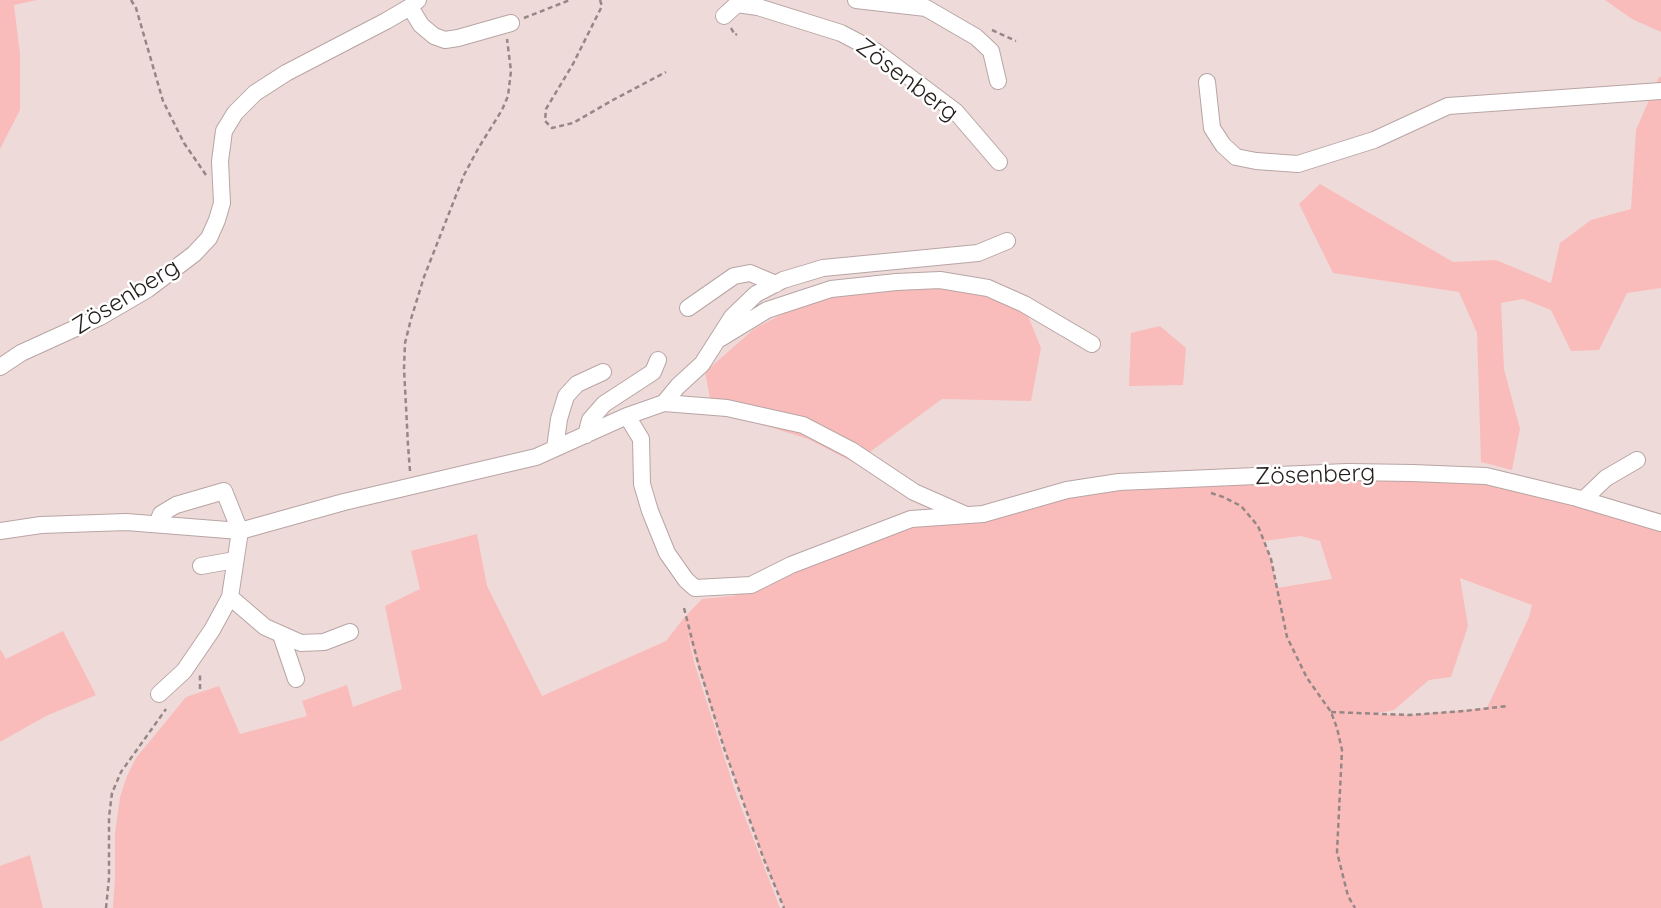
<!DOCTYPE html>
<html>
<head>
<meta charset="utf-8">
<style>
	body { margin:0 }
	canvas { display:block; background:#eedad9 }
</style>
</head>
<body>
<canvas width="1661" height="908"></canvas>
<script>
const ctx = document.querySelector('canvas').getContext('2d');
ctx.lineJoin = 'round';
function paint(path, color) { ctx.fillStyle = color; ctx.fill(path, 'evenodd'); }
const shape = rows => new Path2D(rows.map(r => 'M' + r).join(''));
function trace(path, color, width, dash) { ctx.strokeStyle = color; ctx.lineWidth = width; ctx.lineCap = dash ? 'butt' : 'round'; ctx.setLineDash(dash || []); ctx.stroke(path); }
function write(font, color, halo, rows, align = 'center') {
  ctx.font = font + ' Quicksand,sans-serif'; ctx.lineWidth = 5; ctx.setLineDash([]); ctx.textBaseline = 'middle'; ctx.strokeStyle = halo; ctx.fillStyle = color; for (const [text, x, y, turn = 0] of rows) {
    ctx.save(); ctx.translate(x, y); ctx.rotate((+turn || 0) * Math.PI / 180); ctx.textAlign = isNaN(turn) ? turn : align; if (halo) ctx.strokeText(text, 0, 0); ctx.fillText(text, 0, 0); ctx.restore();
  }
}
paint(shape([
	[0,0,37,0,14,5,20,54,20,110,0,149],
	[1605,0,1661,0,1661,32,1632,19],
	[1659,77,1661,77,1661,288,1627,293,1599,350,1571,351,1551,310,1523,299,1501,303,1504,369,1520,429,1512,470,1481,462,1477,333,1459,292,1333,273,1299,204,1320,184,1453,262,1496,260,1551,283,1560,243,1591,220,1631,209,1636,130],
	[922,285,969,289,1026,311,1041,348,1031,401,942,399,855,463,808,439,751,421,713,414,705,372,754,329,788,311,831,297],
	[1160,326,1186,348,1183,385,1129,386,1131,333],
	[1314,479,1479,479,1661,528,1661,908,784,908,763,857,725,751,687,632,695,665,735,791,780,908,113,908,115,877,115,833,120,797,127,776,136,758,186,697,219,686,240,734,307,716,302,701,347,685,353,707,402,689,385,606,420,589,411,551,477,534,487,586,542,696,666,641,683,619,702,599,733,596,751,590,780,576,910,526,1106,488],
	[1301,536,1320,541,1332,579,1277,588,1271,559,1264,541],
	[1460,578,1532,605,1529,617,1487,708,1409,715,1374,714,1394,710,1429,680,1451,677,1468,626],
	[63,631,96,695,46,716,0,742,0,649,6,659],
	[30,855,43,908,0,908,0,866]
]), '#fabcba');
const minor = shape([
	[856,0,926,8,976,37,991,51,998,81],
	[410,7,421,25,434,36,445,40,458,38,511,23],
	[724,16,737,4,758,7,841,33,875,51,956,112,999,162],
	[1207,82,1212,128,1223,145,1236,157,1256,161,1298,164,1374,140,1448,106,1661,91],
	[688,308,734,276,750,273,776,284],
	[721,338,767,310,831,289,896,282,940,280,988,288,1024,304,1092,344],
	[0,367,21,353,100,317,148,289,194,254,209,238,217,220,222,203,220,161,224,131,235,113,255,93,286,73,386,21,410,7,418,0],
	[664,403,678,386,702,364,732,317,756,294,783,280,823,268,978,253,1007,241],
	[627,416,641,439,642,484,650,511,667,553,686,580,695,588,751,585,791,565,911,519,983,514,1067,490,1119,482,1347,472,1413,473,1486,476,1577,498,1661,523],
	[586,435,590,420,604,404,653,372,658,360],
	[555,448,559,419,566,396,577,384,603,372],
	[1583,500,1606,478,1637,460],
	[157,524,161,514,176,505,224,491,240,531,230,597,212,630,184,671,159,694],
	[0,531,41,525,126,522,240,531,344,502,536,457,627,416,664,403,727,408,803,425,851,450,914,492,964,514],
	[201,566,235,560],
	[230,597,265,627,301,643,324,642,350,632],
	[281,635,296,679]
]);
trace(minor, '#b8a5a4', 18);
trace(shape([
	[131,0,136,8,163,101,184,143,206,175],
	[600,0,602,6,573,64,546,109,545,121,552,128,573,123,611,101,666,72],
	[524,18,570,0],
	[731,28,735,35,737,34],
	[992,30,1016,41],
	[410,471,408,445,404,368,405,343,411,319,424,277,464,175,479,147,502,110,508,96,511,71,507,39],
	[1211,493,1223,497,1241,506,1258,526,1271,559,1287,637,1307,678,1331,712,1337,728,1342,750,1337,852,1348,896,1355,908],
	[684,608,698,663,725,751,763,857,784,908],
	[200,689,200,675],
	[1331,712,1409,715,1464,711,1508,706],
	[106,908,109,878,109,817,112,793,121,772,166,709]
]), '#958786', 2.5, [5, 3.5]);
trace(minor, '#fff', 16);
write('24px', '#241d1c', '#fff', [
	["Zösenberg",907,80,37],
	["Zösenberg",126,297,-32],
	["Zösenberg",1315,475,-2]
]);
</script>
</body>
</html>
